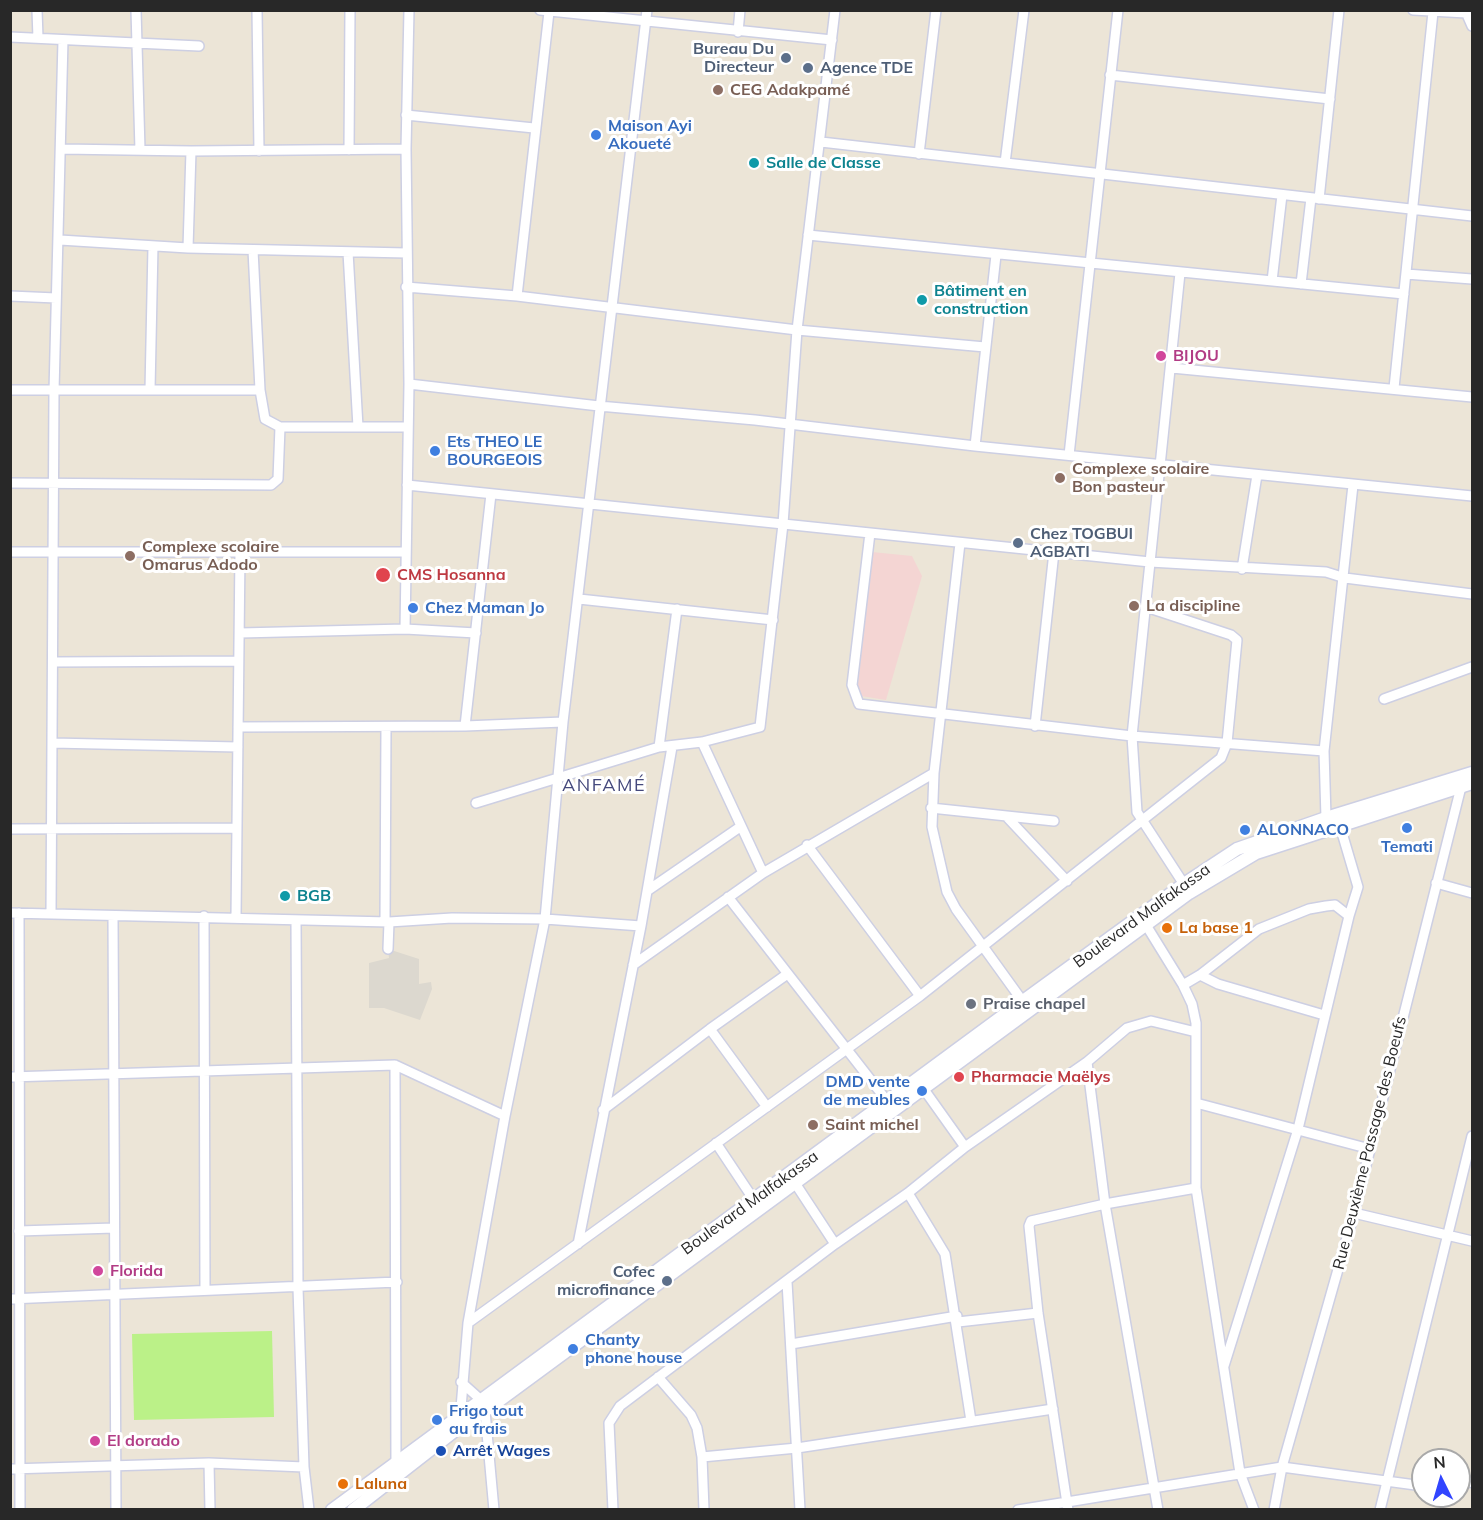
<!DOCTYPE html>
<html>
<head>
<meta charset="utf-8">
<style>
	body { margin:0 }
	#map { position:relative; width:1483px; height:1520px; overflow:hidden; background:#ece5d7; font-family:Mulish,sans-serif }
	canvas { display:block }
	.frame { position:absolute; inset:0; border:12px solid #282828; pointer-events:none }
	.north { position:absolute; left:1411px; top:1448px; width:60px; height:60px; box-sizing:border-box; background:#fff; border:2px solid #a9a9a9; border-radius:50%; rotate:355deg; font-size:16px; font-weight:700; line-height:24px; text-align:center; color:#282828 }
	.north::after { content:''; display:block; margin:auto; width:21px; height:27px; background:#3145ff; clip-path:polygon(50% 0,100% 100%,50% 72%,0 100%) }
</style>
</head>
<body>
<div id="map">
<canvas width="1483" height="1520"></canvas>
<div class="frame"></div>
<div class="north">N</div>
</div>
<script>
const ctx = document.querySelector('canvas').getContext('2d');
ctx.lineJoin = 'round';
function paint(path, color) { ctx.fillStyle = color; ctx.fill(path, 'evenodd'); }
const shape = rows => new Path2D(rows.map(r => 'M' + r).join(''));
function trace(path, color, width, dash) { ctx.strokeStyle = color; ctx.lineWidth = width; ctx.lineCap = dash ? 'butt' : 'round'; ctx.setLineDash(dash || []); ctx.stroke(path); }
function write(font, color, halo, rows, align = 'center') {
  ctx.font = font + ' Mulish,sans-serif'; ctx.lineWidth = 6; ctx.setLineDash([]); ctx.textBaseline = 'middle'; ctx.strokeStyle = halo; ctx.fillStyle = color; for (const [text, x, y, turn = 0] of rows) {
    ctx.save(); ctx.translate(x, y); ctx.rotate((+turn || 0) * Math.PI / 180); ctx.textAlign = isNaN(turn) ? turn : align; if (halo) ctx.strokeText(text, 0, 0); ctx.fillText(text, 0, 0); ctx.restore();
  }
}
paint(shape([
	[872,552,912,556,922,576,886,700,861,696,857,693]
]), '#f4d5d3');
paint(shape([
	[272,1331,274,1417,134,1420,132,1334]
]), '#bbf188');
paint(shape([
	[388,949,419,959,419,984,431,982,432,989,420,1020,384,1008,369,1008,369,963,389,958]
]), '#dcd8cf');
const street = shape([
	[37,10,38,38],
	[136,10,140,150],
	[257,10,259,151],
	[540,10,832,40],
	[1413,10,1466,13],
	[1465,10,1472,26],
	[738,32,740,10],
	[10,37,199,46],
	[1110,75,1330,99],
	[406,115,534,128],
	[821,142,1472,216],
	[62,149,191,151,406,149],
	[349,150,350,10],
	[919,154,936,10],
	[1005,163,1024,10],
	[1319,199,1339,10],
	[808,235,1404,294],
	[60,240,188,248,406,253],
	[188,248,191,151],
	[253,250,260,390,265,419,280,427,408,427],
	[348,252,358,427],
	[1180,273,1132,736,1137,812,1187,889],
	[1406,274,1472,279],
	[1272,281,1282,195],
	[1301,284,1311,198],
	[406,287,517,296,797,330,985,347],
	[10,296,56,298],
	[517,296,549,12],
	[1172,368,1472,397],
	[409,384,599,406,755,420,975,446,1472,496],
	[1394,388,1433,12],
	[10,390,260,390],
	[150,390,153,246],
	[975,446,996,255],
	[1069,455,1118,10],
	[10,483,271,485,278,479,280,427],
	[407,485,1150,562,1326,572,1345,578,1472,594],
	[870,533,852,685,859,704,1132,736,1324,751],
	[960,543,934,773,932,827,947,892,956,909,1026,1006],
	[10,552,405,552],
	[1242,569,1257,475],
	[579,599,773,620],
	[405,629,409,384,406,149,409,10],
	[240,633,405,629,476,633],
	[53,662,238,661],
	[1384,699,1472,667],
	[465,726,491,494],
	[1035,726,1054,552],
	[238,727,465,726,563,722],
	[702,742,763,873],
	[52,743,238,747],
	[659,747,677,609],
	[476,803,659,747,702,742,760,727,783,524,797,330,835,10],
	[931,808,1054,821],
	[1006,816,1067,881],
	[1326,818,1324,751,1353,485],
	[1340,826,1358,887,1349,916],
	[10,829,237,828],
	[807,845,920,996],
	[1436,883,1472,893],
	[647,891,740,827],
	[728,897,891,1106],
	[10,913,389,922,452,918,545,919,641,926],
	[19,913,20,1510],
	[51,914,54,391,63,40],
	[113,916,116,1510],
	[204,916,205,1289],
	[236,917,240,552],
	[296,920,298,1288,304,1467,309,1510],
	[385,922,386,727],
	[1146,925,1183,985,1192,1004,1196,1023,1196,1188,1240,1473,1254,1510],
	[388,949,389,922],
	[633,965,763,873,934,773],
	[1200,975,1218,984,1324,1015],
	[1183,985,1200,975,1259,929,1309,909,1326,906,1335,905,1349,916,1298,1129,1224,1366],
	[710,1029,767,1107],
	[1087,1062,1105,1204,1158,1510],
	[395,1065,396,1465],
	[10,1077,395,1065,505,1116],
	[923,1088,965,1147],
	[1196,1103,1370,1149],
	[603,1110,710,1029,786,975],
	[716,1143,754,1200],
	[795,1183,835,1244],
	[908,1193,945,1254,971,1421],
	[1354,1213,1472,1241],
	[19,1231,114,1228],
	[578,1244,641,926,672,747],
	[787,1282,800,1510],
	[10,1299,397,1282],
	[958,1322,1038,1313],
	[468,1323,920,996,1221,758,1227,743,1237,640,1231,635,1146,607],
	[791,1344,957,1316],
	[658,1377,691,1415,697,1428,702,1457,704,1510],
	[461,1382,480,1399,485,1411,494,1510],
	[460,1420,468,1323,505,1116,545,919,563,722,647,10],
	[702,1457,797,1448,1053,1409],
	[209,1463,210,1510],
	[10,1469,209,1463,304,1467],
	[1459,1484,1472,1482],
	[613,1510,609,1423,620,1406,835,1244,908,1193,965,1147,1087,1062,1127,1028,1151,1021,1196,1032],
	[1018,1510,1282,1467,1423,1486],
	[1068,1510,1038,1313,1029,1226,1031,1221,1105,1204,1196,1188],
	[1274,1510,1282,1467,1354,1213,1462,783],
	[1380,1510,1472,1136]
]);
const secondary = shape([
	[332,1510,1023,1001,1184,884,1237,849,1326,818,1472,773],
	[353,1510,458,1428,485,1411,1189,893,1256,853,1472,783]
]);
trace(street, '#cdcfe3', 12);
trace(secondary, '#cdcfe3', 15);
trace(street, '#fff', 9);
trace(secondary, '#fff', 12);
for (const [x, y, r, color] of [
	[786,58,6,"#5c6f8a"],
	[808,68,6,"#5c6f8a"],
	[718,90,6,"#8d6e63"],
	[596,135,6,"#3f7fe0"],
	[754,163,6,"#0f9aa8"],
	[922,300,6,"#0f9aa8"],
	[1161,356,6,"#d1479c"],
	[435,451,6,"#3f7fe0"],
	[1060,478,6,"#8d6e63"],
	[1018,543,6,"#5c6f8a"],
	[130,556,6,"#8d6e63"],
	[383,575,8,"#e0444e"],
	[1134,606,6,"#8d6e63"],
	[413,608,6,"#3f7fe0"],
	[1407,828,6,"#3f7fe0"],
	[1245,830,6,"#3f7fe0"],
	[285,896,6,"#0f9aa8"],
	[1167,928,6,"#e8710a"],
	[971,1004,6,"#6b7280"],
	[959,1077,6,"#e0444e"],
	[922,1091,6,"#3f7fe0"],
	[813,1125,6,"#8d6e63"],
	[98,1271,6,"#d1479c"],
	[667,1281,6,"#5c6f8a"],
	[573,1349,6,"#3f7fe0"],
	[437,1420,6,"#3f7fe0"],
	[95,1441,6,"#d1479c"],
	[441,1451,6,"#1a4fb4"],
	[343,1484,6,"#e8710a"]
]) { const dot = new Path2D(); dot.arc(x, y, r, 0, 2 * Math.PI); ctx.fillStyle = color; ctx.fill(dot); trace(dot, '#fff', 2); }
write('bold 16px', '#4e5e75', '#fff', [
	["Bureau Du",774,49],
	["Directeur",774,67],
	["Agence TDE",820,68,"left"],
	["Chez TOGBUI",1030,534,"left"],
	["AGBATI",1030,552,"left"],
	["Cofec",655,1272],
	["microfinance",655,1290]
], 'right');
write('bold 16px', '#785e54', '#fff', [
	["CEG Adakpamé",730,90],
	["Complexe scolaire",1072,469],
	["Bon pasteur",1072,487],
	["Complexe scolaire",142,547],
	["Omarus Adodo",142,565],
	["La discipline",1146,606],
	["Saint michel",825,1125]
], 'left');
write('bold 16px', '#366cbe', '#fff', [
	["Maison Ayi",608,126],
	["Akoueté",608,144],
	["Ets THEO LE",447,442],
	["BOURGEOIS",447,460],
	["Chez Maman Jo",425,608],
	["ALONNACO",1257,830],
	["Temati",1407,847,"center"],
	["DMD vente",910,1082,"right"],
	["de meubles",910,1100,"right"],
	["Chanty",585,1340],
	["phone house",585,1358],
	["Frigo tout",449,1411],
	["au frais",449,1429]
], 'left');
write('bold 16px', '#0d838f', '#fff', [
	["Salle de Classe",766,163],
	["Bâtiment en",934,291],
	["construction",934,309],
	["BGB",297,896]
], 'left');
write('bold 16px', '#b23c85', '#fff', [
	["BIJOU",1173,356],
	["Florida",110,1271],
	["El dorado",107,1441]
], 'left');
write('bold 16px', '#be3a42', '#fff', [
	["CMS Hosanna",397,575],
	["Pharmacie Maëlys",971,1077]
], 'left');
write('16px', '#282828', '#fff', [
	["Boulevard Malfakassa",1142,916,-36],
	["Rue Deuxième Passage des Boeufs",1370,1143,-76],
	["Boulevard Malfakassa",750,1203,-36]
]);
write('bold 16px', '#c56008', '#fff', [
	["La base 1",1179,928],
	["Laluna",355,1484]
], 'left');
write('bold 16px', '#5b616d', '#fff', [
	["Praise chapel",983,1004]
], 'left');
write('bold 16px', '#164399', '#fff', [
	["Arrêt Wages",453,1451]
], 'left');
ctx.letterSpacing = '1.5px';
write('18px', '#45497c', '#fff', [
	["ANFAMÉ",604,786]
]);
ctx.letterSpacing = '0px';
</script>
</body>
</html>
